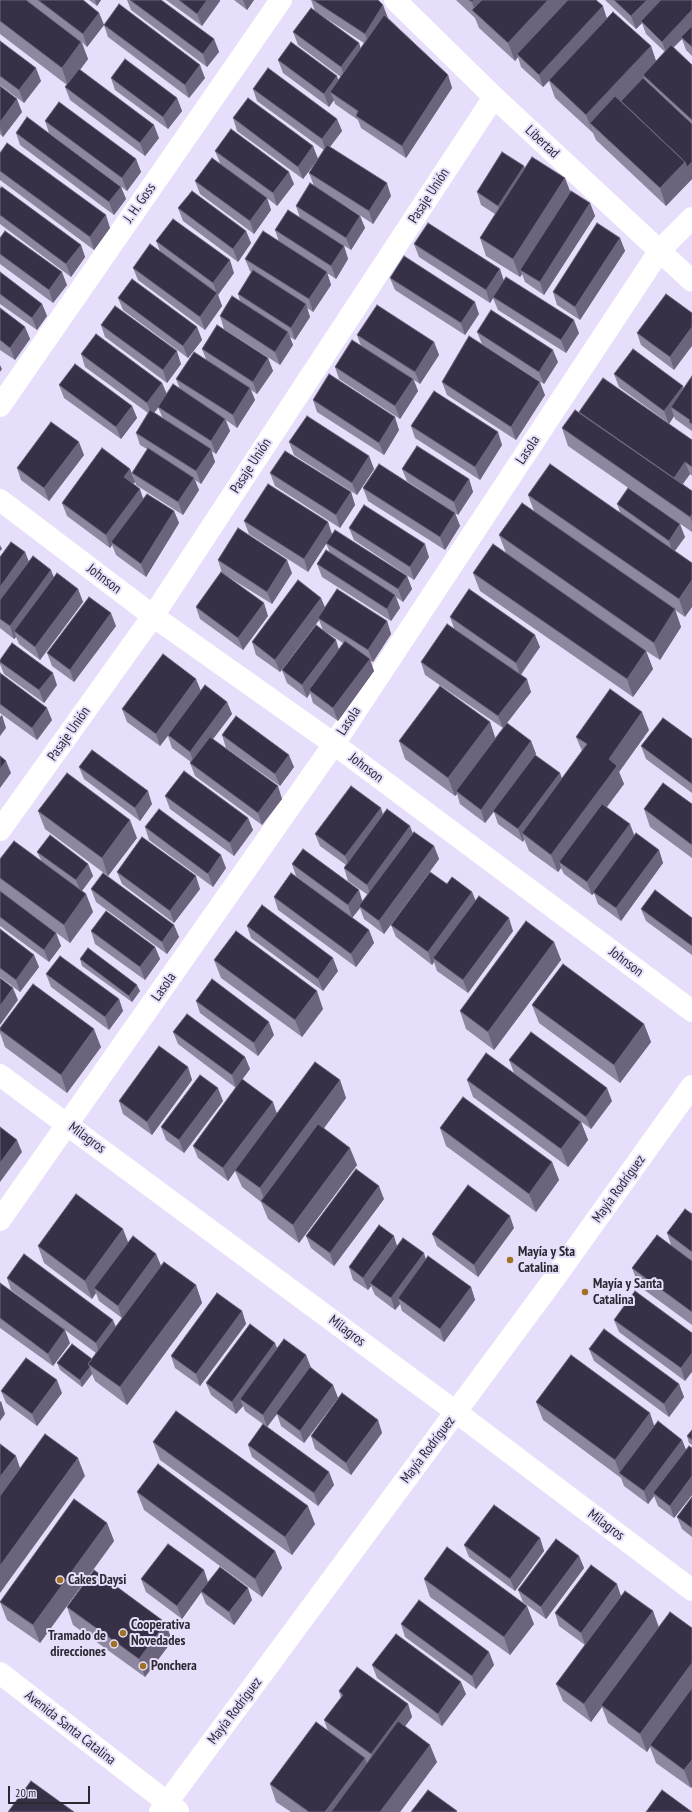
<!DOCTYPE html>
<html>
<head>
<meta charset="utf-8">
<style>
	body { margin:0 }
	#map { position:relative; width:692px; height:1812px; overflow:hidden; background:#e6defa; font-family:"PT Sans Narrow",sans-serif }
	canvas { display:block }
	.scale { position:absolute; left:8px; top:1786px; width:82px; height:18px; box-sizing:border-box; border:2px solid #2c2933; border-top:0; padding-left:5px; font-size:12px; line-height:14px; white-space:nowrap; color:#2c2933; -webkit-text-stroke:3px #e6defa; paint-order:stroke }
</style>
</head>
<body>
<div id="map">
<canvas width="692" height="1812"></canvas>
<div class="scale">20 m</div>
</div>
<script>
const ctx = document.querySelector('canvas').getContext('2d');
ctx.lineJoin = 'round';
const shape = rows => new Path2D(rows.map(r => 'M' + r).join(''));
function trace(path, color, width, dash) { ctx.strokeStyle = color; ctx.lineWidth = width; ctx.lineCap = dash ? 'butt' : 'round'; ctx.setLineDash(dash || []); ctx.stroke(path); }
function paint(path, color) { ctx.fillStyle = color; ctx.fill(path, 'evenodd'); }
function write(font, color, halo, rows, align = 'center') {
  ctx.font = font + ' "PT Sans Narrow",sans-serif'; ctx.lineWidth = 4; ctx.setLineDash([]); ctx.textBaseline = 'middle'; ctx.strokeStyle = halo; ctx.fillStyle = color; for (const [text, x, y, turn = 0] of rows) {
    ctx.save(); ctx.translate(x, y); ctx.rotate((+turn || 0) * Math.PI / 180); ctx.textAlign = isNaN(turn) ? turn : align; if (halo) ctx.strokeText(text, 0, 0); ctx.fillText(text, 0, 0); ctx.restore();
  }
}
trace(shape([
	[395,0,494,97,692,281],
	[0,406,281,0],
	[0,500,153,616,334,744,692,1011],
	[0,830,153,616,494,97],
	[0,1075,456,1412,692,1590],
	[0,1220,334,744,660,250,692,218]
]), '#fff', 22);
trace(shape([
	[0,1673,178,1811],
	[160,1812,554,1279,692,1086]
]), '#fff', 22);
paint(shape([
	[0,0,83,0,99,13,104,25,87,47,82,42,88,59,80,70,159,138,145,156,70,100,65,87,67,85,0,34],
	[89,0,101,0,97,6],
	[127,0,161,0,214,39,219,52,207,67,131,10],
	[166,0,220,0,220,1,202,26],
	[234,0,254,0,247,10],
	[311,0,378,0,388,18,448,75,452,88,406,158,361,128,358,120,335,104,334,100,329,107,283,73,278,60,339,80,341,77,298,45,293,32,359,43,361,49,364,43,315,11],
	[456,0,596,0,607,18,651,46,656,61,665,52,646,34,642,23,636,29,605,0,692,0,692,56,686,50,682,39,673,47,692,65,692,179,666,206,596,140,593,133,555,98,549,81,543,87,521,67,518,57,515,61,479,28,475,18],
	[104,25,205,78,189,98,108,37],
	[0,41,41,81,24,103,0,85],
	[111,78,177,98,182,111,168,129,115,90],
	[0,86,22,112,3,137,0,134],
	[253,89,337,119,342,131,330,147,391,196,373,224,340,202,360,216,365,228,351,250,321,231,344,246,348,259,336,279,327,273,331,285,313,312,307,308,310,317,295,340,290,337,293,345,280,365,224,329,220,316,240,301,238,294,251,272,250,271,245,259,279,242,275,230,300,218,296,206,314,186,309,173,324,150,257,101],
	[233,118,313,146,318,159,303,179,237,131],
	[45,121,136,159,141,172,127,191,49,133],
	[16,133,121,187,126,199,114,215,20,145],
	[215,151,294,184,277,206,267,198,271,210,254,234,200,194,195,181,220,163],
	[0,153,110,228,94,250,0,180],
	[525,168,590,203,595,216,544,295,525,282,522,274,520,277,486,256,480,238,495,214,481,205,477,192],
	[0,185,1,188,81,245,85,257,71,277,0,224],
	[178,208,246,231,251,243,238,262,183,221],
	[0,238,67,285,53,303,0,264],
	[620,238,625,251,580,320,557,305,553,292],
	[156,241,234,273,218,295,222,306,205,330,138,280,133,268,160,251],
	[414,244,504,280,579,333,566,353,498,310,493,298,490,303,419,257],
	[0,272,42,304,47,316,37,330,0,304],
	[390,278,479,314,465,335,395,290],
	[118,298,197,327,202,340,188,358,123,310],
	[0,308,25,327,30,339,15,360,0,350],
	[692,313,674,370,641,345,637,333],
	[101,325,181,364,167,383,105,337],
	[477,332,558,362,544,384,482,344],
	[357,335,434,342,439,355,420,384,414,380,418,391,400,419,339,379,335,367,361,346],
	[202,349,268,358,273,371,257,394,251,390,255,400,237,428,226,420,230,431,216,454,211,451,215,462,201,484,195,480,199,490,183,515,136,485,132,473,147,449,140,445,136,433,148,413,85,367,81,354,162,383,167,394,180,389,176,379,206,359],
	[159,406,158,407,163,419,154,413],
	[614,374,684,388,692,376,692,431,675,419,674,416,669,424,692,440,692,476,690,474,683,484,692,491,692,532,568,446,562,428,579,412,667,422,619,387],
	[442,382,545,395,516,440,447,395],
	[59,385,132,406,137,418,121,439,64,398],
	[313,400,399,430,384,455,317,412],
	[411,426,502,445,480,480,415,438],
	[289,442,369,456,374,469,357,495,294,455],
	[84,455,49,501,21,480,17,468],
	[130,469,135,482,133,484,144,499,174,511,179,523,146,577,116,555,112,545,110,548,67,516,62,503],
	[402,469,469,479,473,492,458,515,407,481],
	[270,473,351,492,355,505,340,528,275,486],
	[363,488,455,513,460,526,445,550,368,501],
	[528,495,620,512,617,504,685,537,675,551,685,617,675,610,681,627,660,660,646,651,653,669,633,697,480,591,473,573,506,553,499,535,534,511],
	[244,521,328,522,332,534,407,576,412,589,403,602,396,597,400,608,391,621,322,577,317,564,330,553,326,543,308,572,249,534],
	[349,528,429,557,414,580,354,540],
	[25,552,29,562,54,577,78,589,83,602,40,660,19,644,16,637,14,639,0,628,0,557],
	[218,560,292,573,272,604,222,573],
	[321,598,325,608,387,621,391,634,373,662,370,661,374,671,338,721,313,703,310,693,307,698,287,683,282,670,323,630,319,620,280,672,256,655,252,642],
	[323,630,343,643,339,649],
	[196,607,268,616,243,650,200,619],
	[450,617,540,647,521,675,531,692,507,723,531,741,536,754,535,755,560,773,562,779,582,751,576,737,649,730,619,772,624,784,606,807,634,836,659,850,663,863,621,921,598,904,594,893,592,895,564,874,561,868,558,872,529,851,524,839,523,842,498,824,494,812,485,823,460,804,457,794,455,796,405,759,399,741,490,722,495,738,503,728,425,675,421,662,454,628],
	[116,626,74,682,52,666,47,653],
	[0,660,57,685,44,703,4,674,0,664],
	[0,673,52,720,37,740,0,713],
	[201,691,227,702,232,714,213,739,282,799,262,825,195,776,190,763,191,762,172,748,168,736,160,746,127,722,122,709],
	[222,735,294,767,280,786,226,748],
	[692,739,692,793,646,759,641,746],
	[79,767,152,804,140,821,84,779],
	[165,796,248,818,253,830,234,856,170,809],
	[692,804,692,858,650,827,644,809],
	[38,811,137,838,108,876,45,829],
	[383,815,434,846,439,859,384,934,364,919,360,908,352,918,296,876,292,864,363,901,368,895,348,881,344,868,346,865,320,846,315,834],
	[145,827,226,868,213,887,149,840],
	[37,852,88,864,93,876,82,891,86,894,93,912,70,943,0,891,0,859,41,860],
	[117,872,200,889,174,923,122,884],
	[447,884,472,892,476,901,513,931,468,993,437,971,434,962,432,965,396,937,391,925],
	[91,889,174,925,179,937,167,954,96,902],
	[0,891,56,933,61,946,49,962,0,926],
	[274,897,369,930,374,943,356,967,278,910],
	[641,909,692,918,692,955,646,921],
	[247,926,338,971,323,991,251,938],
	[0,929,34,955,39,967,20,992,0,977],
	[91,931,155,947,160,959,145,980,95,944],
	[554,942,561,960,494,1050,466,1029,460,1011],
	[80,959,140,991,132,1002,82,966],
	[214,960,323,1009,302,1037,221,978],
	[46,974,119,999,123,1011,109,1030,51,987],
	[196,1001,274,1035,258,1056,200,1013],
	[532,1005,644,1024,651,1042,620,1083,539,1023],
	[0,1028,101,1047,67,1093,5,1047,0,1033],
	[173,1032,245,1057,250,1069,242,1079,277,1113,340,1080,346,1098,324,1128,357,1165,299,1243,268,1219,261,1202,242,1187,235,1171,228,1181,198,1158,193,1146,236,1088,178,1044],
	[509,1060,612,1101,591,1129,514,1073],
	[188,1067,192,1080,152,1135,123,1114,119,1101],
	[467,1080,581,1122,588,1140,568,1167,473,1097],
	[223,1101,184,1153,166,1140,161,1127],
	[440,1128,552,1162,559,1180,536,1212,446,1146],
	[384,1199,334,1266,311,1248,306,1236],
	[692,1214,692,1325,639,1286,632,1268,671,1245,667,1233],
	[514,1228,478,1277,437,1246,432,1234],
	[128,1242,156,1254,161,1266,196,1285,202,1303,127,1405,95,1381,92,1374,82,1387,60,1370,57,1363,92,1359,96,1353,11,1290,7,1278,116,1327,122,1318,99,1301,96,1293,92,1299,44,1263,38,1246],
	[397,1246,426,1259,471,1287,475,1300,444,1342,402,1311,400,1304,395,1310,375,1295,371,1286,368,1290,353,1280,349,1267],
	[0,1283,70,1343,53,1366,0,1328],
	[242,1311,246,1324,200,1386,175,1368,171,1356],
	[614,1320,692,1333,685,1381,619,1332],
	[277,1348,306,1355,311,1368,333,1385,338,1398,304,1443,281,1426,277,1414,267,1427,329,1472,334,1485,318,1506,252,1457,248,1445,263,1424,245,1411,243,1406,236,1414,211,1395,206,1383],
	[589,1349,679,1384,684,1397,669,1417,594,1361],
	[1,1391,62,1393,37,1426,6,1403],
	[536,1402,655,1426,682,1440,686,1450,692,1448,692,1495,674,1518,658,1506,654,1496,648,1504,624,1486,621,1478,543,1420],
	[378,1420,382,1433,351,1475,315,1449,311,1436],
	[692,1430,692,1445,689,1443,687,1436],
	[153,1442,315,1524,292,1555,160,1460],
	[137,1492,275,1551,282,1568,262,1597,144,1510],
	[692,1497,692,1537,682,1529,677,1517],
	[107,1523,114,1541,40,1643,7,1620,0,1602],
	[540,1538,544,1551,515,1591,469,1557,464,1545],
	[579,1556,584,1568,546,1619,523,1602,518,1590],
	[204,1570,208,1582,252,1600,234,1625,206,1604,201,1592,182,1619,146,1592,141,1579],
	[424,1579,534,1624,510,1655,430,1597],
	[621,1596,653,1611,659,1627,691,1788,656,1763,650,1747,647,1752,608,1723,602,1707,591,1722,563,1701,556,1684,585,1645,559,1626,555,1613],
	[67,1607,172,1641,145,1677,73,1625],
	[401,1624,489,1652,494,1665,476,1689,405,1637],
	[372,1665,466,1694,442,1726,377,1678],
	[339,1691,408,1704,412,1717,405,1726,437,1762,400,1812,291,1812,276,1802,270,1784,328,1731,324,1720,341,1698]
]), '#8e87a0');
paint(shape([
	[95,0,101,0,97,6],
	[207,0,220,0,220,1,202,26,197,14],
	[243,0,254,0,247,10],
	[474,0,497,0,475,12,472,2],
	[548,0,572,0,517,54,518,57,515,61,508,43],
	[647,0,663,0,641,21,642,23,636,29,631,16],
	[383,5,388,18,370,47,365,34],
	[603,6,607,19,543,87,539,75],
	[692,10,692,28,681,37,682,39,667,54,662,42],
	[99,13,104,25,87,47,83,34],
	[214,39,219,52,207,67,203,54],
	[81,42,88,59,68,86,62,68],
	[359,43,363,56,346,80,341,67],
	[651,46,657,64,643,75,644,78,597,129,590,123,593,133,586,115],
	[200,65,205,78,189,98,185,85],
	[36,68,41,81,24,103,19,90],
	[448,75,452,88,406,158,402,146],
	[337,76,342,89,330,92,334,100,329,107,324,94],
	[177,98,182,111,168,129,163,117],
	[17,99,22,112,3,137,0,128,0,122],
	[337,119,342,131,326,152,322,139],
	[154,125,159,138,145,156,140,143],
	[313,146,318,159,303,179,298,167],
	[136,159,141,172,127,191,122,178],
	[685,162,692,162,692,179,666,206,660,188],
	[524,166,529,179,503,219,498,206],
	[289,172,294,184,277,206,273,193],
	[565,178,572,196,520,270,522,274,520,277,513,259],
	[387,183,391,196,373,224,369,211],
	[121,187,126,199,114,215,109,202],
	[267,198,271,210,254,234,250,221],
	[590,203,595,216,544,295,540,282],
	[106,215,110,228,94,250,90,237],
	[360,216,365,228,351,250,346,238],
	[246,231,251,243,238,262,233,249],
	[620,238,625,251,580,320,575,307],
	[81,245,85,257,71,277,66,264],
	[344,246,348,259,336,279,331,266],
	[230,260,234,273,218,295,222,306,205,330,200,317,217,294,213,283],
	[500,269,504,281,490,303,486,290],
	[62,272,67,285,53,303,49,290],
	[327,272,331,285,313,312,309,299],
	[475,302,479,314,465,335,461,323],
	[42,304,47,316,37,330,32,318],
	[306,304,310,317,295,340,291,328],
	[574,320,579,333,566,353,561,340],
	[25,327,30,339,15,360,10,348],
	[197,327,202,340,188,358,183,346],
	[692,327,692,346,674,370,670,357],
	[288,332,293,345,280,365,275,352],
	[434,342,439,355,420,384,415,372],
	[553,350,558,362,544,384,539,372],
	[177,351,181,364,167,383,163,370],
	[268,358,273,371,257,394,253,382],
	[0,365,2,369,0,372],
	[413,379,418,391,400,419,395,406],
	[540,382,545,395,516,440,511,427],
	[162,383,167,395,152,416,147,403],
	[683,386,687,399,671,407,674,416,669,424,664,411],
	[250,388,255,400,237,428,233,415],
	[132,406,137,418,121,439,116,427],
	[395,417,399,430,384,455,379,443],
	[225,419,230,431,216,454,211,441],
	[498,432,502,445,480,480,475,467],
	[79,442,84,455,49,501,44,488],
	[211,449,215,462,201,484,196,471],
	[369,456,374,469,357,495,352,483],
	[685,462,690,474,676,493,672,481],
	[130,469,135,482,128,490,124,477],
	[194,478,199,490,183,515,178,502],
	[469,479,473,492,458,515,454,502],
	[140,489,144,501,111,542,112,545,110,548,106,535],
	[351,492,355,505,340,528,336,515],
	[174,511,179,523,146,577,141,564],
	[455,513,460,526,445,550,440,537],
	[692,514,692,522,690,517],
	[328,522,332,535,308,572,304,559],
	[680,524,685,537,673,553,669,541],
	[425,544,429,557,414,580,410,567],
	[0,545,2,549,0,551],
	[25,552,30,565,0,605,0,587],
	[287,560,292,573,272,604,267,592],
	[51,570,56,583,14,631,16,637,14,639,10,626],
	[407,576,412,589,403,602,398,589],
	[692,580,692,607,685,617,679,599],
	[78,589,83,602,40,660,35,647],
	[395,595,400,608,391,621,387,609],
	[321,598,326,610,318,618,319,620,280,672,275,660],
	[264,603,268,616,243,650,238,638],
	[675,609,681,627,660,660,654,643],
	[111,613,116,626,74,682,70,670],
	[387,621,391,634,373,662,368,650],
	[535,635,540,647,520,675,516,663],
	[336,640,340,653,309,690,310,693,307,698,302,685],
	[646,651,653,669,633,697,627,679],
	[370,659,374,671,338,721,333,708],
	[53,673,57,685,44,703,39,690],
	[196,679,201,691,160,746,156,734],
	[527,679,531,692,503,728,498,716],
	[227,702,232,714,194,764,190,752],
	[47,708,52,720,37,740,32,728],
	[642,712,649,730,619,772,624,784,564,865,559,862,561,868,558,872,551,855,609,759],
	[2,715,6,728,0,736,0,717],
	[490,722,496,740,456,791,457,794,455,796,448,778],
	[531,741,536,754,485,823,481,810],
	[289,755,294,767,280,786,275,774],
	[6,761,11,773,0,788,0,769],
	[560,773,564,785,522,833,524,839,523,842,518,829],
	[278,786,282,799,262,825,258,813],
	[148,791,152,804,140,821,135,808],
	[381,808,385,821,350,868,345,856],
	[248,818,253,830,234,856,230,843],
	[130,820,137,838,108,876,102,858],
	[630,824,635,837,593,892,594,893,592,895,587,882],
	[410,826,415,839,372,898,367,885],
	[434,846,439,859,384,934,379,921],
	[659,850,663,863,621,921,616,908],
	[221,855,226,868,213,887,208,874],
	[88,864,93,876,81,892,76,880],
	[196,876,200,889,174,923,170,911],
	[359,890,363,903,359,906,360,908,352,918,348,905],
	[472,892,477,905,433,958,434,962,432,965,428,952],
	[86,894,93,912,70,943,64,925],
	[509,918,513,931,468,993,463,980],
	[174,925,179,937,167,954,162,942],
	[369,930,374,943,356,967,351,954],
	[56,933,61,946,49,962,44,950],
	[554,942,561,960,494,1050,488,1032],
	[155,947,160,959,145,980,140,967],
	[34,955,39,967,20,992,16,980],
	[333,958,338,971,323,991,318,979],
	[137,985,140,991,132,1002,129,996],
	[13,988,18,1000,0,1025,0,1006],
	[317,991,323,1009,302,1037,295,1020],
	[119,999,123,1011,109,1030,105,1017],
	[269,1022,274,1035,258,1056,254,1043],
	[644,1024,651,1042,620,1083,614,1065],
	[94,1029,101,1047,67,1093,61,1075],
	[245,1057,250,1069,236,1088,232,1075],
	[188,1067,192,1080,152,1135,147,1122],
	[340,1080,346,1098,267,1206,260,1188],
	[218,1088,223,1101,184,1153,179,1140],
	[607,1088,612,1101,591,1129,586,1117],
	[273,1102,277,1114,235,1170,235,1171,228,1181,223,1168],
	[581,1122,588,1140,568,1167,561,1149],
	[17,1140,22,1152,0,1182,0,1163],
	[350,1148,357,1165,299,1243,293,1225],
	[552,1162,559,1180,536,1212,529,1194],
	[379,1186,384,1199,334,1266,330,1253],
	[510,1216,514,1228,478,1277,474,1265],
	[123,1229,130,1247,94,1288,96,1293,92,1299,85,1281],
	[394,1236,398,1249,370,1283,371,1286,368,1290,363,1278],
	[424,1253,428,1266,398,1298,400,1304,395,1310,391,1298],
	[156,1254,161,1266,122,1319,118,1306],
	[196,1285,202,1303,127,1405,120,1387],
	[471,1287,475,1300,444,1342,440,1329],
	[242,1311,246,1324,200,1386,196,1374],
	[113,1320,118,1332,100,1356,96,1343],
	[65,1330,70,1343,53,1366,48,1354],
	[275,1343,280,1355,240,1399,243,1406,236,1414,232,1402],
	[692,1353,692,1372,685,1381,681,1368],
	[306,1355,311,1368,276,1413,277,1414,267,1427,263,1415],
	[90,1367,92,1374,82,1387,80,1380],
	[57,1380,62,1393,37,1426,32,1414],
	[679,1384,684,1397,669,1417,664,1404],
	[333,1385,338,1398,304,1443,300,1431],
	[1,1401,5,1414,0,1421,0,1402],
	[650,1413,656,1431,620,1473,615,1460],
	[378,1420,382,1433,351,1475,346,1463],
	[682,1440,687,1452,653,1493,654,1496,648,1504,644,1491],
	[16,1456,22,1474,0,1504,0,1477],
	[78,1458,85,1476,0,1593,0,1566],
	[329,1472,334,1485,318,1506,314,1493],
	[692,1476,692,1495,674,1518,670,1506],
	[308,1506,315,1524,292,1555,285,1537],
	[107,1523,114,1541,40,1643,33,1625],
	[540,1538,544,1551,515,1591,510,1579],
	[275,1551,282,1568,262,1597,255,1579],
	[579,1556,584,1568,546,1619,541,1607],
	[204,1570,208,1583,182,1619,177,1606],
	[617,1584,621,1596,585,1645,581,1633],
	[248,1588,252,1600,234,1625,229,1612],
	[527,1606,534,1624,510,1655,504,1637],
	[653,1611,659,1629,601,1705,602,1707,591,1722,584,1704],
	[166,1623,172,1641,145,1677,139,1659],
	[489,1652,494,1665,476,1689,472,1676],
	[692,1663,692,1690,650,1745,650,1747,647,1752,640,1734],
	[461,1682,466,1694,442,1726,438,1714],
	[408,1704,412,1717,375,1767,371,1754],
	[430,1745,437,1762,400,1812,380,1812],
	[365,1758,371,1776,345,1812,325,1812],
	[692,1760,692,1787,691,1788,684,1770]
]), '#6c647c');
const building = shape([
	[0,0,26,0,81,42,62,68,0,21,0,0],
	[38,0,83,0,99,13,83,34,38,0],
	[130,0,161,0,214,39,203,54,130,0],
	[179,0,207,0,197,14,179,0],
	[313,0,378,0,383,5,365,34,313,0],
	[469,0,474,0,472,2,469,0],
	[482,0,548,0,508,43,472,10,482,0],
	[568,0,596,0,603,6,539,75,517,54,568,0],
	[614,0,647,0,631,16,614,0],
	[661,0,692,0,692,10,662,42,641,21,661,0],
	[119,4,200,65,185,85,104,25,119,4],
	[311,8,359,43,341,67,293,32,311,8],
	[613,12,651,46,586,115,549,80,613,12],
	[384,15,448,75,402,146,356,116,358,111,330,92,384,15],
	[692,26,692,47,681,37,692,26],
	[0,41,36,68,19,90,0,76,0,41],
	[291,42,337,76,324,94,278,60,291,42],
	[671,45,692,65,692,120,643,75,671,45],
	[125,59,177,98,163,117,111,78,125,59],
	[268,68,337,119,322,139,253,89,268,68],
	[79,69,154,125,140,143,65,87,79,69],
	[643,78,692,124,692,162,687,167,685,162,621,101,643,78],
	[0,86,17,99,0,122,0,86],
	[615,96,685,162,660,188,590,123,615,96],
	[248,98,313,146,298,167,233,118,248,98],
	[59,102,136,159,122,178,45,121,59,102],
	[27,117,121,187,109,202,16,133,27,117],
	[231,129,289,172,273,193,215,151,231,129],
	[7,143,106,215,90,237,0,171,0,153,7,143],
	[327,145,387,183,369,211,309,173,327,145],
	[502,152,524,166,498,206,477,192,502,152],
	[532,157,565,178,513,259,480,238,532,157],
	[212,158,267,198,250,221,195,181,212,158],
	[310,183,360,216,346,238,296,206,310,183],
	[2,187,81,245,66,264,0,215,0,189,2,187],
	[192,191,246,231,233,249,178,208,192,191],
	[571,191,590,203,540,282,520,270,571,191],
	[288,210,344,246,331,266,275,230,288,210],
	[173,219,230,260,213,283,156,241,173,219],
	[428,223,500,269,486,290,414,244,428,223],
	[597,223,620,238,575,307,553,292,597,223],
	[5,231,62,272,49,290,0,254,0,238,5,231],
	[263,231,327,272,309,299,245,259,263,231],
	[150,244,217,293,200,317,133,268,150,244],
	[404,256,475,302,461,323,390,278,404,256],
	[253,270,306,304,291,328,238,294,253,270],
	[0,272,42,304,32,318,0,294,0,272],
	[506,277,574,320,561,340,493,297,506,277],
	[132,279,197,327,183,346,118,298,132,279],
	[666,294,692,313,692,327,670,357,637,333,666,294],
	[232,296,288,332,275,352,220,316,232,296],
	[377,305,434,342,415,372,357,335,377,305],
	[115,306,177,351,163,370,101,325,115,306],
	[0,308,25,327,10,348,0,340,0,308],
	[491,310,553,350,539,372,477,332,491,310],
	[217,325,268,358,253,382,202,349,217,325],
	[96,334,162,383,147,403,81,354,96,334],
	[469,336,540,382,511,427,442,382,469,336],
	[352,340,413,379,395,406,335,367,352,340],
	[633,349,683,386,664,411,614,374,633,349],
	[194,352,250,388,233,415,176,379,194,352],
	[75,364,132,406,116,427,59,385,75,364],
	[329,374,395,417,379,443,313,400,329,374],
	[692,376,692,424,689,422,690,420,671,407,692,376],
	[603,378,692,440,692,467,685,462,674,478,579,412,603,378],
	[173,384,225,419,211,441,158,407,173,384],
	[434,391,498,432,475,467,411,426,434,391],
	[150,410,211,449,196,471,136,433,150,410],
	[575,410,692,491,692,514,690,517,562,428,575,410],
	[307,416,369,456,352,483,289,442,307,416],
	[51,422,79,442,44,488,17,468,51,422],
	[417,446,469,479,454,502,402,469,417,446],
	[102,448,130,469,124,477,140,489,106,535,62,503,102,448],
	[148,448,194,478,178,502,132,473,148,448],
	[285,451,351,492,336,515,270,473,285,451],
	[379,464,455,513,440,537,363,488,379,464],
	[550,464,692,563,692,580,679,599,528,495,550,464],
	[268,484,328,522,304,559,244,521,268,484],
	[628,488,680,524,669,541,617,504,628,488],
	[147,494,174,511,141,564,111,542,147,494],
	[522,503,675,609,654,643,499,535,522,503],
	[364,505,425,544,410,567,349,528,364,505],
	[238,528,287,560,267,592,218,560,238,528],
	[335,530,407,576,398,589,326,543,335,530],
	[11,542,25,552,0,587,0,557,11,542],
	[493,544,646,651,627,679,473,573,493,544],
	[326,550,395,595,387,609,317,564,326,550],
	[33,556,51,570,10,626,0,619,0,600,33,556],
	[221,572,264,603,238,638,196,607,221,572],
	[57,573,78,589,35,647,14,631,57,573],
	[298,580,321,598,275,660,252,642,298,580],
	[337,589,387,621,368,650,318,618,337,589],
	[469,589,535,635,516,663,450,617,469,589],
	[89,597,111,613,70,670,47,653,89,597],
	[447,624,527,679,498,716,421,662,447,624],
	[316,625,336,640,302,685,282,670,316,625],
	[345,641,370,659,333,708,309,690,345,641],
	[12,643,53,673,39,690,0,662,0,660,12,643],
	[163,654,196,679,156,734,122,709,163,654],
	[0,673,47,708,32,728,0,704,0,673],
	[205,685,227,702,190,752,168,735,205,685],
	[440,686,490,722,448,778,399,741,440,686],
	[610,689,642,712,609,759,617,766,551,855,522,833,587,744,576,737,610,689],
	[236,716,289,755,275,774,222,735,236,716],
	[663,718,692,739,692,784,641,746,663,718],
	[507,723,531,741,481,810,456,791,507,723],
	[210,737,278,786,258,813,190,763,210,737],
	[92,750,148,791,135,808,79,767,92,750],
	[535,755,560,773,518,829,493,811,535,755],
	[0,756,6,761,0,769,0,756],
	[184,771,248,818,230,843,165,796,184,771],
	[67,773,130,820,102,858,38,811,67,773],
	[663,783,692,804,692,845,644,809,663,783],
	[351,786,381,808,345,856,315,834,351,786],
	[602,804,630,824,587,882,559,862,602,804],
	[159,809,221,855,208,874,145,827,159,809],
	[387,809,410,826,367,885,344,868,387,809],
	[414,832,434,846,379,921,359,906,414,832],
	[636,833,659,850,616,908,593,892,636,833],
	[50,835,88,864,76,880,37,852,50,835],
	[142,837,196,876,170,911,117,872,142,837],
	[14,841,86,894,64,925,0,878,0,859,14,841],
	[303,849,359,890,348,905,292,864,303,849],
	[430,872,447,884,452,877,472,892,428,952,391,925,430,872],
	[103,873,174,925,162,942,91,889,103,873],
	[291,873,369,930,351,954,274,897,291,873],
	[655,890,692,918,692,946,641,909,655,890],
	[0,891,56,933,44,950,0,917,0,891],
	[479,896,509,918,463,980,433,958,479,896],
	[262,905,333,958,318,979,247,926,262,905],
	[106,911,155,947,140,967,91,931,106,911],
	[526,921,554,942,488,1032,460,1011,526,921],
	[0,929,34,955,16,980,0,968,0,929],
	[236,931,317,991,295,1020,214,960,236,931],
	[88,948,137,985,129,996,80,959,88,948],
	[60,956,119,999,105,1017,46,974,60,956],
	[563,964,644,1024,614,1065,532,1005,563,964],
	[0,978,13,988,0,1006,0,978],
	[212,979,269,1022,254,1043,196,1001,212,979],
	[33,984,94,1029,61,1075,0,1030,0,1028,33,984],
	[187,1014,245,1057,232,1075,173,1032,187,1014],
	[531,1032,607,1088,586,1117,509,1060,531,1032],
	[159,1046,188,1067,147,1122,119,1101,159,1046],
	[486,1053,581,1122,561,1149,467,1080,486,1053],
	[315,1062,340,1080,260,1188,235,1170,315,1062],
	[200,1075,218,1088,179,1140,161,1127,200,1075],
	[242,1079,273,1102,223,1168,193,1146,242,1079],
	[463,1097,552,1162,529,1194,440,1128,463,1097],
	[318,1124,350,1148,293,1225,261,1201,318,1124],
	[0,1127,17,1140,0,1163,0,1127],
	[356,1169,379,1186,330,1253,306,1236,356,1169],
	[468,1185,510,1216,474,1265,432,1234,468,1185],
	[76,1194,123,1229,85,1281,38,1246,76,1194],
	[685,1209,692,1214,692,1252,667,1233,685,1209],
	[379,1225,394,1236,363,1278,349,1267,379,1225],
	[657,1235,692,1261,692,1312,632,1268,657,1235],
	[133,1236,156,1254,118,1306,94,1288,133,1236],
	[403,1238,424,1253,391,1298,370,1283,403,1238],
	[24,1254,113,1320,96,1343,7,1278,24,1254],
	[428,1256,471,1287,440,1329,398,1298,428,1256],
	[164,1262,196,1285,120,1387,88,1364,164,1262],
	[0,1283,65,1330,48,1354,0,1318,0,1283],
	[635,1291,692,1333,692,1353,681,1368,614,1320,635,1291],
	[217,1293,242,1311,196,1374,171,1356,217,1293],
	[250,1324,275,1343,232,1402,206,1383,250,1324],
	[604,1329,679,1384,664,1404,589,1349,604,1329],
	[284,1339,306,1355,263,1415,240,1399,284,1339],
	[72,1344,92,1359,88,1364,90,1367,80,1380,57,1363,72,1344],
	[571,1355,650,1413,615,1460,536,1402,571,1355],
	[26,1358,57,1380,32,1414,1,1391,26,1358],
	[310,1367,333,1385,300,1431,276,1413,310,1367],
	[342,1393,378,1420,346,1463,311,1436,342,1393],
	[176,1411,308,1506,285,1537,153,1442,176,1411],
	[658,1421,682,1440,644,1491,619,1473,658,1421],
	[263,1424,329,1472,314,1493,248,1445,263,1424],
	[692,1430,692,1440,687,1436,692,1430],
	[45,1434,78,1458,0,1566,0,1496,45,1434],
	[0,1444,16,1456,0,1477,0,1444],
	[689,1446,692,1448,692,1476,670,1506,653,1493,689,1446],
	[158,1464,275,1551,255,1579,137,1492,158,1464],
	[692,1497,692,1528,677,1517,692,1497],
	[74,1499,107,1523,33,1625,0,1602,74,1499],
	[494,1505,540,1538,510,1579,464,1545,494,1505],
	[556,1539,579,1556,541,1607,518,1590,556,1539],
	[168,1544,204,1570,177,1606,141,1579,168,1544],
	[447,1547,527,1606,504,1637,424,1579,447,1547],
	[591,1565,617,1584,581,1633,555,1613,591,1565],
	[220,1567,248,1588,229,1612,201,1591,220,1567],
	[94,1570,166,1623,139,1659,67,1607,94,1570],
	[625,1591,653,1611,584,1704,556,1684,625,1591],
	[419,1600,489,1652,472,1676,401,1624,419,1600],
	[670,1612,692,1628,692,1663,640,1734,601,1705,670,1612],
	[396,1634,461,1682,438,1714,372,1665,396,1634],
	[357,1667,408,1704,371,1754,324,1720,343,1695,339,1691,357,1667],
	[692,1688,692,1760,684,1770,650,1745,692,1688],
	[398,1721,430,1745,380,1812,331,1812,398,1721],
	[316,1722,365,1758,325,1812,309,1812,270,1784,316,1722],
	[31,1781,74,1812,8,1812,31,1781],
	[428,1790,457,1811,456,1812,411,1812,428,1790],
	[662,1790,692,1812,646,1812,662,1790]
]);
paint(building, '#373046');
trace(building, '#6c647c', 1);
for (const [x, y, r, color] of [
	[510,1260,4,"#a07324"],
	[585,1292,4,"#a07324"],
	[60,1580,4,"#a07324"],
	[123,1633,4,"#a07324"],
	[114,1644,4,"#a07324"],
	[143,1666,4,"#a07324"]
]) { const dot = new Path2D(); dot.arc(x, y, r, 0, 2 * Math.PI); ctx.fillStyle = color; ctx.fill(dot); trace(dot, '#e6defa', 1.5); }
write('14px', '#2c2933', '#e6defa', [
	["Libertad",542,142,43],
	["Pasaje Unión",429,196,-57],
	["J. H. Goss",140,203,-55],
	["Lasola",528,450,-57],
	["Pasaje Unión",251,466,-57],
	["Johnson",104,579,37],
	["Lasola",349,721,-57],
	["Pasaje Unión",69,734,-55],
	["Johnson",366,768,37],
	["Johnson",626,962,37],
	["Lasola",164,987,-55],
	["Milagros",87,1138,36],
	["Mayía Rodríguez",619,1189,-54],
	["Milagros",347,1331,37],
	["Mayía Rodríguez",428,1450,-53],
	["Milagros",606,1525,37],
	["Mayía Rodríguez",235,1711,-53],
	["Avenida Santa Catalina",70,1728,38]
]);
write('bold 14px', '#2c2933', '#e6defa', [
	["Mayía y Sta",518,1252],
	["Catalina",518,1268],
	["Mayía y Santa",593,1284],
	["Catalina",593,1300],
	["Cakes Daysi",68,1580],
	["Cooperativa",131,1625],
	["Novedades",131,1641],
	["Tramado de",106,1636,"right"],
	["direcciones",106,1652,"right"],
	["Ponchera",151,1666]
], 'left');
</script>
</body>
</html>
